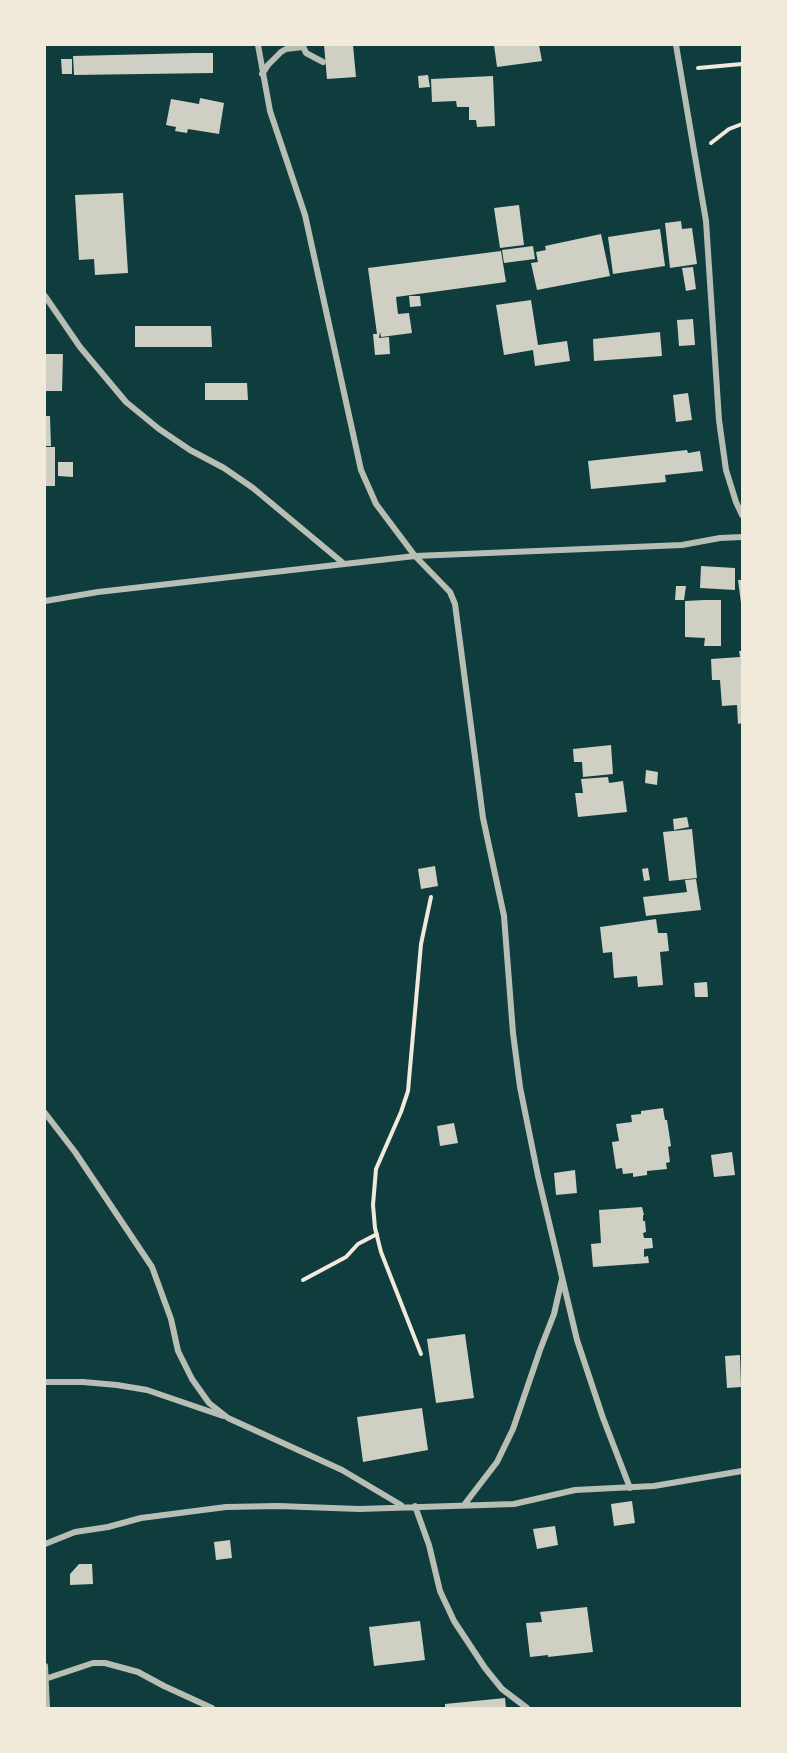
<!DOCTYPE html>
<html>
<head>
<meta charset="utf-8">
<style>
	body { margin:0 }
	#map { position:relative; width:787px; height:1753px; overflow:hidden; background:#0f3d3e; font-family:"Asap Condensed",sans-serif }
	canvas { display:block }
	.frame { position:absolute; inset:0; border:46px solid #f1e9da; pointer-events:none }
</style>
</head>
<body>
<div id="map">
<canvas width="787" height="1753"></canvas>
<div class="frame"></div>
</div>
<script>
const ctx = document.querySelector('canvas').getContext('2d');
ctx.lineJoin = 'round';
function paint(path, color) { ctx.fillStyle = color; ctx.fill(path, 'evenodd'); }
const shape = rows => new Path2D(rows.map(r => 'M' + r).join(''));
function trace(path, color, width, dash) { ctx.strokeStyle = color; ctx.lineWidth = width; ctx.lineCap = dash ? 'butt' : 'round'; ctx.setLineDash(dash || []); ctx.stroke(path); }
paint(shape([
	[324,45,353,45,356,77,327,79],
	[494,45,539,45,542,61,497,67],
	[194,53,213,53,213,73,74,75,73,56],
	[61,59,72,59,72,74,62,74],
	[428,75,430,87,419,88,418,76],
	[493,76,495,126,477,127,476,120,469,120,469,107,457,107,456,101,432,102,431,79],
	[200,98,224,103,219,134,188,129,187,133,175,131,176,127,166,125,171,99,199,104],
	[123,193,128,273,95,275,94,259,79,260,75,195],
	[519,205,524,245,500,248,494,208],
	[681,221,682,229,692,228,697,264,670,268,665,223],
	[660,229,665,266,613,274,608,237],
	[601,234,610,276,537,290,531,263,538,262,536,252,546,250,545,246],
	[533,246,535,259,504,263,502,250],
	[501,251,506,282,396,297,398,314,409,313,412,333,381,337,380,332,379,338,389,337,390,354,375,355,373,334,377,334,368,268],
	[693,267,696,289,686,291,682,268],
	[409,296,420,296,421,306,410,307],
	[531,300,538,345,567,341,570,361,535,366,533,350,504,355,496,305],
	[693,319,695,345,679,346,677,320],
	[135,326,211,326,212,347,135,347],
	[660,332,662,356,594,361,593,339],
	[45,354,63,354,62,391,45,391],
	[205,383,247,383,248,400,205,400],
	[688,393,692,420,676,422,673,395],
	[45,416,50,416,51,446,45,446],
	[45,447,55,447,55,486,45,486],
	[687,450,688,453,700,451,703,471,665,475,666,482,591,489,588,461],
	[58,462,73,462,73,477,58,476],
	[701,566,735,568,735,590,700,588],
	[738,580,742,580,742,603,741,603],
	[676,586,686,586,684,600,675,600],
	[704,600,721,600,721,646,704,646,705,638,685,637,685,601],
	[739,651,742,651,742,723,738,724,737,705,722,706,720,680,712,680,711,659,740,657],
	[611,745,613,774,583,777,582,762,574,762,573,749],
	[646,770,658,772,657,785,645,783],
	[608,777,609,783,623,781,627,812,578,817,575,793,583,793,581,779],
	[687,817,689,827,674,830,673,819],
	[692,829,697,878,669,881,663,832],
	[435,866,438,886,421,889,418,869],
	[648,868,650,880,644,881,642,869],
	[696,879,701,910,646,916,643,897,687,892,685,880],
	[656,919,658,933,667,933,669,951,660,952,663,985,638,987,637,976,614,978,612,952,603,953,600,927],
	[707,982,708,997,695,997,694,983],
	[663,1108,665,1120,667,1120,671,1146,668,1147,670,1162,666,1163,667,1169,647,1171,647,1175,633,1177,633,1173,623,1174,622,1168,616,1169,612,1142,619,1141,616,1124,632,1122,631,1115,641,1114,641,1111],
	[454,1123,458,1143,440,1146,437,1126],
	[732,1152,735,1175,714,1177,711,1155],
	[575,1170,577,1193,556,1195,554,1173],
	[642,1207,644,1215,643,1215,643,1221,645,1221,646,1232,643,1233,644,1238,652,1238,653,1248,644,1249,644,1257,648,1256,649,1263,593,1267,591,1244,601,1243,599,1210],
	[465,1334,474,1398,436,1403,427,1339],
	[740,1355,741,1387,727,1388,725,1356],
	[422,1408,428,1450,363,1462,357,1417],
	[632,1501,635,1523,614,1526,611,1504],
	[555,1526,558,1545,537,1549,533,1529],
	[230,1540,232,1558,216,1560,214,1542],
	[79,1564,92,1564,93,1584,70,1585,70,1574],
	[587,1607,593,1652,548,1657,548,1655,530,1657,526,1623,542,1622,540,1612],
	[420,1621,425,1660,374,1666,369,1627],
	[505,1698,506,1708,445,1708,445,1704]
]), '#cfcfc3');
trace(shape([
	[698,68,742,64],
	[711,143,729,129,742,124],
	[303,1280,346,1257,358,1244,377,1234],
	[421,1354,381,1252,375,1228,373,1205,376,1169,401,1112,408,1091,421,944,431,897]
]), '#f1e9da', 4);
trace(shape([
	[258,45,270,111,305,215,361,470,376,504,415,556,450,592,455,604,483,818,504,916,513,1033,520,1087,538,1176,577,1340,603,1418,630,1488],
	[676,45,706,221,719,420,726,470,736,502,742,515],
	[303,46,306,53,323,62],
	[262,74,268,65,281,52,286,49,303,47],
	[45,296,80,347,126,402,159,429,190,450,224,468,253,488,343,563],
	[45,601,98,592,415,556,682,545,720,538,742,537],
	[45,1113,75,1152,152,1267,171,1319,178,1351,192,1379,209,1403,228,1418,342,1470,401,1505],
	[45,1382,83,1382,117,1385,147,1390,223,1416],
	[464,1505,497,1462,513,1429,540,1350,554,1314,562,1279],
	[415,1506,429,1545,440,1591,454,1621,485,1668,502,1689,527,1708],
	[45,1544,75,1532,108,1527,141,1518,226,1507,278,1506,359,1509,514,1504,575,1490,654,1486,742,1471],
	[45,1666,47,1708],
	[45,1679,93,1663,105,1663,138,1672,164,1686,212,1708]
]), '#b8beb3', 6);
</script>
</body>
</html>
